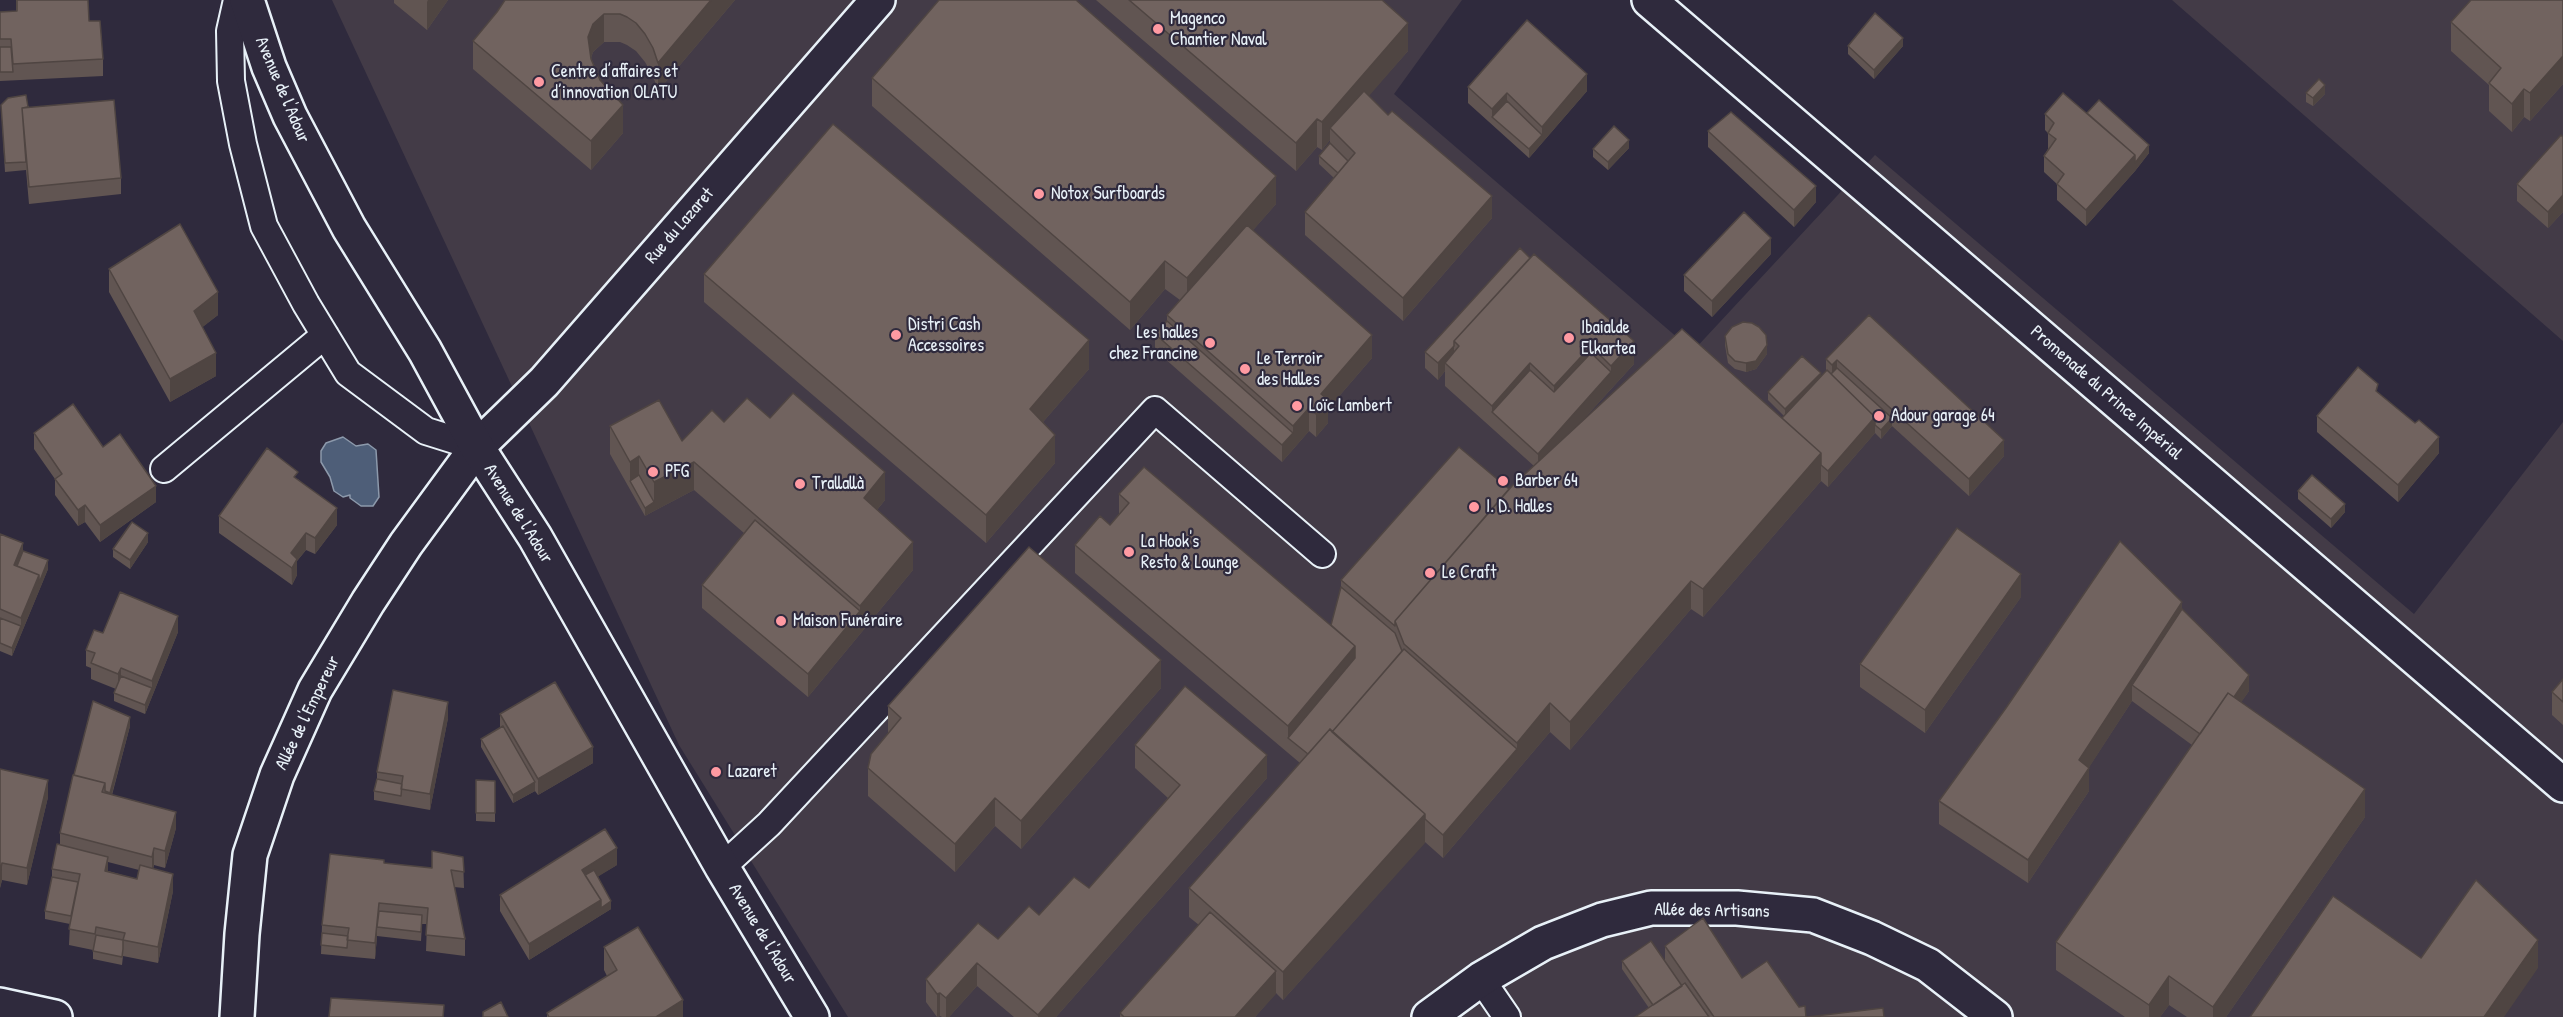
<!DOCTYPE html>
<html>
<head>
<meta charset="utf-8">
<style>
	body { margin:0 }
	canvas { display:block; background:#2f2a3d }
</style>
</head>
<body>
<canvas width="2563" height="1017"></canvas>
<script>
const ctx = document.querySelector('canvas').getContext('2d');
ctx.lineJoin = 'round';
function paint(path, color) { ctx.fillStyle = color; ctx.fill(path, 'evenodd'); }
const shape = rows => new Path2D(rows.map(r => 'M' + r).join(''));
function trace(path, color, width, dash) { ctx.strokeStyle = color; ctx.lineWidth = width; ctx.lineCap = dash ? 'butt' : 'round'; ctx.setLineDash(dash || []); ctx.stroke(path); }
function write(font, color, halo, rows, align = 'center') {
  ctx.font = font + ' "Patrick Hand",sans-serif'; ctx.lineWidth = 4.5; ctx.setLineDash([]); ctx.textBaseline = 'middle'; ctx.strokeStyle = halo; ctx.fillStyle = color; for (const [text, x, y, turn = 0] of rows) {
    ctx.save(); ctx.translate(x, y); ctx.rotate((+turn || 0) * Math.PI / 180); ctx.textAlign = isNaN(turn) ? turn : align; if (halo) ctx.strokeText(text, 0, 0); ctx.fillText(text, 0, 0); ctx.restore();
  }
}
paint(shape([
	[332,0,1462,0,1394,94,1693,351,1875,155,2414,614,2563,422,2563,1017,848,1017,679,745],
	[2172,0,2563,0,2563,341]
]), '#433b47');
const water = shape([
	[343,437,356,446,368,444,376,450,379,497,373,506,361,506,350,498,350,495,343,497,334,491,330,477,321,462,321,451,326,443,343,437]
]);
paint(water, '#4e5e78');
trace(water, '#8c99ab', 1.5);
const service = shape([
	[237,0,230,31,231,81,243,144,264,226,306,304,348,373,426,431,477,447],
	[164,469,325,335],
	[722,867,769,824,1155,410,1322,554],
	[1481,979,1507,1017]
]);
const minor = shape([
	[1649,0,2563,785],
	[477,447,544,382,878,0],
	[0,1005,55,1017],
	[1429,1017,1481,979,1543,943,1602,920,1651,908,1737,908,1813,915,1872,938,1928,965,1995,1017]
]);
const tertiary = shape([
	[237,1017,242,934,250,855,277,775,315,690,368,602,406,544,477,447]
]);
const secondary = shape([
	[247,0,269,67,290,116,349,228,425,351,477,447,535,537,722,867,812,1017]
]);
trace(service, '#e8f1f8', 30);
trace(minor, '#e8f1f8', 38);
trace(tertiary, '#e8f1f8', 38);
trace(secondary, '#e8f1f8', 38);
trace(service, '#2f2a3d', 26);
trace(minor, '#2f2a3d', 33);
trace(tertiary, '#2f2a3d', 33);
trace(secondary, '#2f2a3d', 33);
paint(shape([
	[16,0,88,0,89,21,103,59,103,76,0,81,0,12,16,11],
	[394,0,448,0,427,30,394,3],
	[505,0,735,0,658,91,653,76,645,62,636,51,627,45,620,42,604,42,593,52,591,58,623,133,591,170,473,69,473,41,497,12],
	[1096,0,1382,0,1408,51,1368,96,1492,218,1403,321,1305,235,1305,212,1334,178,1319,164,1319,156,1330,143,1330,140,1322,150,1317,147,1296,171],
	[2563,0,2563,84,2530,121,2524,117,2512,132,2489,111,2489,85,2451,51,2451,22],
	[1848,46,1903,46,1874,79,1848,54],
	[872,78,1276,204,1253,230,1372,358,1328,409,1328,423,1316,437,1309,431,1282,462,1155,350,1155,334,1167,321,1167,315,1180,300,1165,289,1130,330,872,106],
	[1468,87,1587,91,1529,158,1468,103],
	[2306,93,2325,94,2313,106,2306,102],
	[1,105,28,107,121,178,121,194,29,204,26,170,5,172],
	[2087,113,2149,153,2135,171,2086,226,2057,200,2057,184,2044,172,2044,156,2048,149,2048,133,2045,130,2045,114],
	[1708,131,1816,202,1794,227,1708,147],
	[2563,137,2563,212,2548,228,2517,201,2517,184],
	[1629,148,1608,170,1593,157,1593,149],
	[1520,248,1634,364,1580,423,1782,418,1784,416,1768,400,1768,392,1821,376,1826,371,1826,359,1869,315,2004,456,1969,496,1892,426,1881,439,1875,433,1828,487,1821,481,1703,617,1691,609,1570,750,1550,732,1443,858,1425,842,1283,1000,1276,993,1255,1017,1120,1017,1120,1013,1199,925,1189,917,1189,888,1300,763,1075,573,1075,545,1110,525,1119,514,1119,494,1331,625,1341,587,1341,580,1509,489,1534,466,1445,386,1445,371,1438,380,1425,368,1425,352],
	[1771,254,1712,317,1684,291,1684,275],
	[109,269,218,315,202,327,216,376,170,402,109,292],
	[704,274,1089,369,1043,422,1055,463,986,543,704,302],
	[1725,336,1767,354,1756,369,1746,372,1735,369,1728,363,1725,345],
	[2378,393,2439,453,2398,502,2317,432,2317,416],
	[770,418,885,500,877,510,913,570,808,697,702,608,702,585,744,533,694,490,654,511,645,516,610,454,610,426,682,441,724,422],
	[34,433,103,447,156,502,100,542,85,522,78,526,55,495,55,479,34,449],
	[298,479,337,525,315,554,306,550,297,561,297,575,292,585,219,533,219,516],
	[2298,491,2345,512,2331,528,2298,499],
	[0,534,48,569,12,656,0,651],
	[148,542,130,569,113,557,113,549],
	[2021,597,1925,733,1860,687,1860,664],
	[2182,609,2249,691,2241,702,2365,817,2226,1017,2187,1017,2169,1005,2160,1017,2125,1017,2056,970,2056,942,2192,745,2132,701,2089,767,2089,791,2028,883,1939,824,1939,801],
	[178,632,145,714,114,701,114,693,116,689,91,679,91,668,86,666,86,650,103,633],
	[2563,679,2563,725,2552,715,2552,692],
	[1161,688,1021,849,995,826,955,872,868,796,868,768,888,734,888,706],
	[500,714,593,763,538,795,535,791,513,803,481,747,481,739,500,728],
	[448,718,430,810,374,800,374,791,377,779,377,772],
	[130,726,112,795,176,828,165,868,154,865,153,869,173,891,158,963,123,956,122,965,93,959,93,950,69,945,70,924,45,919,45,911,52,877,52,869,60,845,60,833,74,775],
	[108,862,139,870,137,879,108,871],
	[1135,745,1267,778,1056,1017,1014,1017,977,986,949,1017,942,1017,940,1016,937,1017,926,1002,926,979,1089,888,1168,798,1135,768],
	[0,769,48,797,27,885,2,880,0,888],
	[476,780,495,781,495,822,476,821],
	[463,857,464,888,454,887,465,939,465,956,426,951,427,924,422,924,421,941,377,936,375,959,321,954,322,925,384,863,432,868],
	[617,865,598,876,611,909,529,960,500,911,500,895],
	[1665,946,1742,978,1806,1017,1635,1017,1649,1008,1622,969,1622,961,1665,962],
	[604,947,683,1017,547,1017,547,1013,607,976,604,970]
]), '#615552');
paint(shape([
	[428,0,448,0,427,30,427,2],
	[711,0,735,0,658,91,658,63],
	[604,14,604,42,593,52,588,65,588,37,593,24],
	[1408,23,1408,51,1336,134,1330,128,1330,140,1322,150,1322,122],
	[1903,38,1903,46,1874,79,1874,70],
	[2563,56,2563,84,2530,121,2530,93],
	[1587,74,1587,91,1542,143,1542,127],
	[2325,85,2325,94,2313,106,2313,98],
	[2524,89,2524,117,2512,132,2512,104],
	[1507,93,1507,110,1492,117,1492,109],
	[623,105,623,133,591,170,591,141],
	[1317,119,1317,147,1296,171,1296,143],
	[1542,135,1542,143,1529,158,1529,149],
	[1629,140,1629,148,1608,170,1608,162],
	[2149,145,2149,153,2135,171,2086,226,2086,210,2135,155],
	[1276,176,1276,204,1187,306,1187,278],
	[1816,186,1816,202,1794,227,1794,210],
	[2563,195,2563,212,2548,228,2548,212],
	[1492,196,1492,218,1403,321,1403,298],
	[1771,238,1771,254,1712,317,1712,301],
	[1165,261,1165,289,1130,330,1130,302],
	[218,292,218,315,194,334,194,311],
	[1372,335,1372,358,1328,409,1328,423,1316,437,1316,414,1321,394],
	[1089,340,1089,369,1030,437,1030,409],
	[1634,341,1634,364,1611,389,1611,366],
	[1767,345,1767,354,1756,369,1746,372,1746,363],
	[1454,346,1454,362,1445,363,1445,371,1438,380,1438,363],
	[1591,346,1591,369,1554,409,1554,386],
	[216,353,216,376,170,402,170,379],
	[1837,360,1837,376,1832,381,1832,365],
	[1530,363,1530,386,1492,412,1492,406],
	[1611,372,1611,389,1538,470,1538,454],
	[1821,373,1821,381,1785,417,1785,409],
	[1309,408,1309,431,1282,462,1282,445,1293,433,1293,426],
	[1875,417,1875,433,1828,487,1828,471],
	[1892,418,1892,426,1881,439,1881,430],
	[1055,435,1055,463,986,543,986,515],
	[2439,437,2439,453,2398,502,2398,485],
	[2004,440,2004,456,1969,496,1969,479],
	[1821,453,1821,481,1703,617,1703,589],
	[639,456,639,484,630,481,630,462],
	[694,462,694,490,654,511,645,516,645,508,654,502,654,482],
	[885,472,885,500,864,526,864,498],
	[156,486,156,502,100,542,100,525],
	[2345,504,2345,512,2331,528,2331,519],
	[85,505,85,522,78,526,78,510],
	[337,508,337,525,315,554,315,538],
	[148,533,148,542,130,569,130,560],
	[306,533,306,550,297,561,297,575,292,585,291,553],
	[913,542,913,570,808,697,808,674,860,611,860,606],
	[23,543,23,559,17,574,14,565],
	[48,560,48,569,39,591,39,583],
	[2021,574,2021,597,1925,733,1925,710],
	[39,575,39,591,12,656,12,648,21,626,21,618],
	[1691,581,1691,609,1570,750,1570,722],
	[2182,602,2182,625,2132,685,2132,701,2079,783,2079,760],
	[178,616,178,632,145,714,145,705,152,688,152,681],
	[1355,646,1355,674,1288,738,1288,726],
	[1161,660,1161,688,1021,849,1021,821],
	[121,668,121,684,118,690,118,674],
	[2249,675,2249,691,2205,755,2205,738],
	[448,702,448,718,430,810,430,794],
	[1550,703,1550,732,1443,858,1443,835,1517,749,1517,743],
	[130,717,130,726,110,801,110,793],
	[593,747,593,763,538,795,538,779],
	[1267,755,1267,778,1056,1017,1038,1017,1038,1015],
	[2089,768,2089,791,2028,883,2028,860],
	[48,780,48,797,27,885,27,868],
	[535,782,535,791,513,803,513,795],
	[2365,789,2365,817,2226,1017,2213,1017,2213,1007],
	[995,798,995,826,955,872,955,844],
	[176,812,176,828,165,868,165,851],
	[1425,814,1425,843,1283,1000,1283,972],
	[154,848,154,865,152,873,152,857],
	[617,848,617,865,586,884,582,870],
	[108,857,108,874,105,871],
	[2,863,2,880,0,888,0,872],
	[173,874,173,891,158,963,158,947],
	[601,900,611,901,611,909,529,960,529,944],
	[379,903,379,919,377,927,377,936,375,959,375,943],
	[2538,940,2538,968,2504,1017,2484,1017],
	[977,963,977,986,949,1017,946,1017,946,998],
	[1276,971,1276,994,1255,1017,1235,1017],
	[2169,976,2169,1005,2160,1017,2149,1017,2149,1005],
	[940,993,940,1016,937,1017,937,994],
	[683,1000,683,1017,656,1017]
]), '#4f4542');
const building = shape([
	[17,0,88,0,89,21,100,21,103,59,13,64,11,39,0,39,0,12,17,11,17,0],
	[505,0,711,0,658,63,653,48,645,34,636,23,627,17,620,14,604,14,593,24,588,37,591,59,600,80,623,105,591,141,473,41,497,12,505,0],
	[939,0,1076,0,1276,176,1187,278,1165,261,1130,302,872,78,939,0],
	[1129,0,1382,0,1408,23,1322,122,1317,119,1296,143,1129,0],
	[2471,0,2563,0,2563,56,2530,93,2524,89,2512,104,2489,83,2501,68,2451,22,2471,0],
	[1875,13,1903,38,1874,70,1848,46,1875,13],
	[1527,20,1587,74,1542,127,1507,93,1492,109,1468,87,1527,20],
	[0,47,11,47,13,72,0,72,0,47],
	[2319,79,2325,85,2313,98,2306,93,2319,79],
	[1364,91,1388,115,1392,111,1492,196,1403,298,1305,212,1355,153,1330,128,1364,91],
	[2063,93,2135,155,2086,210,2057,184,2064,174,2044,156,2056,139,2048,133,2054,123,2045,114,2063,93],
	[26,95,28,107,22,108,26,162,5,163,1,105,8,98,26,95],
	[114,100,121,178,29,187,22,108,114,100],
	[2099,100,2149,145,2135,163,2135,155,2087,113,2099,100],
	[1507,101,1542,135,1529,149,1492,117,1507,101],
	[1731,112,1816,186,1794,210,1708,131,1731,112],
	[833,124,1089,340,1030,409,1055,435,986,515,704,274,833,124],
	[1614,126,1629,140,1608,162,1593,149,1614,126],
	[2561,135,2563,137,2563,195,2548,212,2517,184,2561,135],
	[1330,143,1348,161,1338,173,1319,156,1330,143],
	[1744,212,1771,238,1712,301,1684,275,1744,212],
	[180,224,218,292,194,311,216,353,170,379,109,269,180,224],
	[1247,225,1372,335,1321,394,1328,400,1316,414,1309,408,1293,426,1167,315,1247,225],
	[1520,248,1530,258,1454,341,1454,346,1438,363,1425,352,1520,248],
	[1534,254,1634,341,1611,366,1591,346,1554,386,1530,363,1492,406,1445,363,1459,346,1454,341,1534,254],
	[1869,315,2004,440,1969,479,1837,360,1832,365,1826,359,1869,315],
	[1167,321,1293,433,1282,445,1155,334,1167,321],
	[1743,322,1752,323,1759,327,1766,335,1767,345,1756,361,1746,363,1735,361,1728,354,1725,336,1732,327,1743,322],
	[1682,329,1821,453,1703,589,1691,581,1570,722,1550,703,1517,743,1404,644,1395,621,1512,486,1682,329],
	[1591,353,1611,372,1538,454,1492,412,1530,370,1554,392,1591,353],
	[1802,356,1821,373,1785,409,1768,392,1802,356],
	[2358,367,2378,384,2376,391,2415,423,2419,420,2439,437,2398,485,2317,416,2358,367],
	[1837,368,1892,418,1881,430,1875,425,1875,417,1831,374,1837,368],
	[1827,370,1875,417,1828,471,1821,465,1821,453,1782,418,1827,370],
	[793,393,885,472,864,498,913,542,860,606,694,462,654,482,639,456,630,462,610,426,659,400,682,441,712,410,724,422,747,398,770,418,793,393],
	[73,404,103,447,120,434,156,486,100,525,85,505,78,510,55,479,62,474,34,433,73,404],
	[1459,447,1509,489,1395,621,1395,626,1341,580,1459,447],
	[267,448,298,472,294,477,337,508,315,538,306,533,291,553,297,559,292,568,219,516,267,448],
	[1144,467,1355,646,1288,726,1075,545,1100,516,1110,525,1129,503,1119,494,1144,467],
	[639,475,654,502,645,508,630,481,639,475],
	[2312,475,2345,504,2331,519,2298,491,2312,475],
	[755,520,860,611,808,674,702,585,755,520],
	[132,522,148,533,130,560,113,549,132,522],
	[1957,528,2021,574,1925,710,1860,664,1957,528],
	[0,534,23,543,14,565,39,575,21,618,0,609,0,534],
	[2120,541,2182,602,2079,760,2089,768,2028,860,1939,801,2006,708,2120,541],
	[1029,547,1161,660,1021,821,995,798,955,844,868,768,871,754,901,718,888,706,1029,547],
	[23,551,48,560,39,583,39,575,17,566,23,551],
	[1341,587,1395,633,1402,651,1332,732,1330,729,1308,754,1288,738,1355,658,1355,646,1331,625,1341,587],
	[120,592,178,616,152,681,121,668,118,674,91,663,95,653,86,650,94,630,103,633,120,592],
	[2182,609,2249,675,2234,697,2228,693,2200,734,2132,685,2182,609],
	[0,618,21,626,12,648,0,643,0,618],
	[1404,649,1517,749,1443,835,1425,819,1425,814,1332,732,1404,649],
	[121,676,152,688,145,705,114,693,121,676],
	[2563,679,2563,702,2552,692,2563,679],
	[555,682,593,747,538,779,500,714,555,682],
	[1185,686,1267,755,1038,1015,977,963,946,998,940,993,937,994,926,979,978,923,998,939,1029,906,1039,915,1074,877,1089,888,1180,785,1135,745,1185,686],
	[393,690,448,702,430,794,401,789,403,776,377,772,393,690],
	[2228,693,2365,789,2213,1007,2169,976,2149,1005,2056,942,2228,693],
	[93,701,130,717,110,793,105,791,105,783,74,775,93,701],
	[503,726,535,782,513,795,481,739,503,726],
	[1330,729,1425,814,1283,972,1189,888,1330,729],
	[0,769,48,780,27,868,2,863,0,872,0,769],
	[73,775,105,783,102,792,176,812,165,851,154,848,152,857,60,833,73,775],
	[377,779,402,784,401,796,374,791,377,779],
	[476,780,495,781,495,813,476,813,476,780],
	[605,829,617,848,582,870,601,900,529,944,500,895,605,829],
	[57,844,108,857,105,871,137,879,140,865,173,874,158,947,123,940,125,933,96,927,95,934,69,929,80,874,52,869,57,844],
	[432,851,463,857,464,872,451,870,465,939,426,935,428,908,379,903,375,943,347,940,349,928,322,925,330,854,384,860,384,863,432,868,432,851],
	[594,870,611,901,601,908,601,900,585,875,594,870],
	[52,877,78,882,71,916,45,911,52,877],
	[2476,880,2538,940,2484,1017,2250,1017,2333,896,2421,958,2476,880],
	[379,911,422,915,421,932,377,927,379,911],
	[1210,912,1276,971,1235,1017,1124,1017,1120,1013,1210,912],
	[1703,918,1742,978,1767,961,1799,1007,1805,1006,1806,1017,1714,1017,1665,946,1703,918],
	[638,927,683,1000,656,1017,549,1017,547,1013,617,970,604,947,638,927],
	[322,933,348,936,347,948,321,945,322,933],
	[96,935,123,940,123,949,122,957,93,951,96,935],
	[1651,941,1682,986,1653,1005,1622,961,1651,941],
	[1685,983,1709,1017,1635,1017,1685,983],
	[331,998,444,1005,443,1017,329,1017,331,998],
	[501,1002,508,1017,483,1017,483,1012,501,1002],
	[1883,1008,1884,1017,1807,1017,1883,1008]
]);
paint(building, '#71635f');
trace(building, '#4f4542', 1.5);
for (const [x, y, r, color] of [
	[1158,29,6,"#ff9aa2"],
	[539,82,6,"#ff9aa2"],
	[1039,194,6,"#ff9aa2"],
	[896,335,6,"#ff9aa2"],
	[1569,338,6,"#ff9aa2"],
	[1210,343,6,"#ff9aa2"],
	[1245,369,6,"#ff9aa2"],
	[1297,406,6,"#ff9aa2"],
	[1879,416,6,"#ff9aa2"],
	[653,472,6,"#ff9aa2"],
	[1503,481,6,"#ff9aa2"],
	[800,484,6,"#ff9aa2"],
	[1474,507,6,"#ff9aa2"],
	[1129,552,6,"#ff9aa2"],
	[1430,573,6,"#ff9aa2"],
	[781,621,6,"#ff9aa2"],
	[716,772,6,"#ff9aa2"]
]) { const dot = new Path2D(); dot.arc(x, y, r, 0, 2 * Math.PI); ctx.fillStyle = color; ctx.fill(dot); trace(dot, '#2f2a3d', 2); }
write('18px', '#e8f1f8', '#2f2a3d', [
	["Magenco",1170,19],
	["Chantier Naval",1170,40],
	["Centre d’affaires et",551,72],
	["d’innovation OLATU",551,93],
	["Notox Surfboards",1051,194],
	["Distri Cash",908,325],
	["Accessoires",908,346],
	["Ibaialde",1581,328],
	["Elkartea",1581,349],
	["Les halles",1198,333,"right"],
	["chez Francine",1198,354,"right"],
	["Le Terroir",1257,359],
	["des Halles",1257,380],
	["Loïc Lambert",1309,406],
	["Adour garage 64",1891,416],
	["PFG",665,472],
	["Barber 64",1515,481],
	["Trallallà",812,484],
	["I. D. Halles",1486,507],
	["La Hook's",1141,542],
	["Resto & Lounge",1141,563],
	["Le Craft",1442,573],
	["Maison Funéraire",793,621],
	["Lazaret",728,772]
], 'left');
write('18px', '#e8f1f8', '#2f2a3d', [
	["Avenue de l'Adour",282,90,67],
	["Rue du Lazaret",680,226,-49],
	["Promenade du Prince Impérial",2106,393,41],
	["Avenue de l'Adour",518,514,58],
	["Allée de l'Empereur",308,713,-64],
	["Allée des Artisans",1712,911,1],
	["Avenue de l'Adour",762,934,59]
]);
</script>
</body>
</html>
